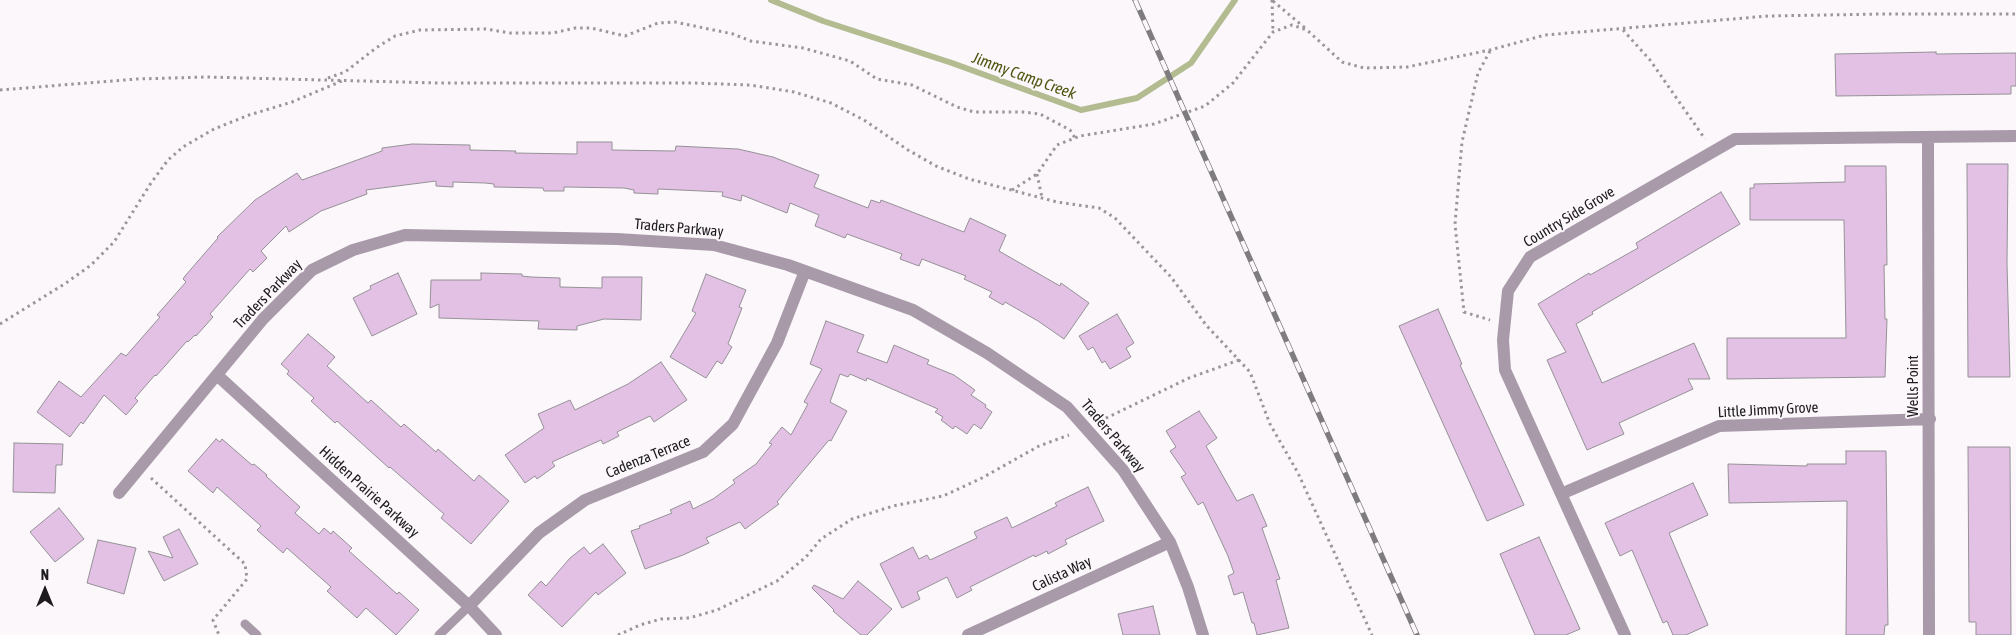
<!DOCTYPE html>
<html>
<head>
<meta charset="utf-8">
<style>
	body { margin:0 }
	#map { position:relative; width:2016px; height:635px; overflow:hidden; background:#fbf7fb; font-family:"Asap Condensed",sans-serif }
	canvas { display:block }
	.north { position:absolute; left:20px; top:565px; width:50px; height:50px; -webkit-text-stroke:4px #fbf7fb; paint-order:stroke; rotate:0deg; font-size:14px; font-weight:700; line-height:20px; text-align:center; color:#1d1b1d }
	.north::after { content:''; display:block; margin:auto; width:18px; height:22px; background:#1d1b1d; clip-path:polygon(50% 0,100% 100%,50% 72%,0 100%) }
</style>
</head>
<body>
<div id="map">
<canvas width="2016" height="635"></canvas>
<div class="north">N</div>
</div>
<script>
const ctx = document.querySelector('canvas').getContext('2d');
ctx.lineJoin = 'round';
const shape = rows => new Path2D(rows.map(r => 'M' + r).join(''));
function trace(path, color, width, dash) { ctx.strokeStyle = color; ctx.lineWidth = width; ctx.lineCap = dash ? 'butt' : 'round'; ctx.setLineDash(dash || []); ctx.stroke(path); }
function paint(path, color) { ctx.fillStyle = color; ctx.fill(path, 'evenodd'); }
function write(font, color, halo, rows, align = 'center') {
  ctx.font = font + ' "Asap Condensed",sans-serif'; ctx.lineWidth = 4; ctx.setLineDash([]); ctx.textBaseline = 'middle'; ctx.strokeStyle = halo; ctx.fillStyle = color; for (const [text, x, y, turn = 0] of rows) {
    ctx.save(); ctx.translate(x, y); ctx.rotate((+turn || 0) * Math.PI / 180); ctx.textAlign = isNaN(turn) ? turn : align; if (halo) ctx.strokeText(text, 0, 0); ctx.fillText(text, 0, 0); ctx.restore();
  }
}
trace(shape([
	[771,0,823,21,952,63,1081,110,1137,98,1191,63,1235,0]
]), '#b3bc90', 6);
const building = shape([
	[1936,52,1936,54,2016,53,2016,86,2011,86,2011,94,1836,96,1835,54,1936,52],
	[577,142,612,142,612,150,675,151,676,146,738,149,773,157,819,175,814,187,868,208,871,200,880,203,881,200,964,232,970,218,1006,235,999,251,1060,286,1061,283,1089,303,1064,339,1038,321,1005,302,1003,305,989,297,992,292,964,279,966,276,922,259,919,266,900,259,902,254,847,234,845,238,815,226,819,215,790,203,787,213,742,195,741,201,722,196,723,192,658,189,658,194,634,193,634,190,624,188,564,187,564,191,544,191,543,188,494,187,494,184,485,183,453,182,453,187,436,186,436,181,366,190,367,194,321,211,289,232,286,226,261,251,267,258,253,272,250,269,210,314,213,317,196,336,195,335,188,342,187,341,165,366,156,376,155,375,135,398,138,401,126,415,104,395,83,424,81,422,70,437,37,412,59,381,81,397,121,353,126,356,160,317,157,315,186,282,183,279,185,276,218,238,217,237,255,200,297,173,302,180,382,151,382,148,412,144,470,145,470,150,516,151,515,153,577,154,577,142],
	[1967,164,2008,164,2007,263,2010,377,1968,377,1967,164],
	[1845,166,1886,166,1887,265,1884,265,1885,319,1887,319,1885,377,1727,379,1727,338,1846,338,1844,220,1750,220,1750,188,1754,188,1754,184,1845,182,1845,166],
	[1721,192,1740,224,1592,312,1593,314,1576,324,1602,383,1694,343,1710,379,1688,379,1693,389,1619,423,1624,434,1587,450,1547,360,1566,352,1538,304,1589,273,1590,275,1638,248,1636,243,1721,192],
	[398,273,417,314,372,336,353,298,371,289,370,286,398,273],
	[481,273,522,274,522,276,531,277,560,278,560,287,602,288,602,277,642,277,641,320,604,319,577,326,577,330,538,329,539,321,439,318,439,304,430,308,431,280,481,280,481,273],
	[706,274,746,290,739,307,742,308,728,344,732,347,722,364,717,361,706,378,670,357,696,313,692,311,706,274],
	[1438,309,1462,364,1460,365,1524,505,1487,521,1399,326,1438,309],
	[1117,314,1134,343,1126,348,1131,357,1110,369,1105,361,1102,363,1093,347,1088,350,1079,336,1117,314],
	[826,321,864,335,857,352,887,363,894,345,929,360,927,364,954,375,975,390,971,395,986,405,985,407,992,412,981,429,974,424,967,434,955,426,953,429,941,420,943,417,935,412,938,409,867,378,866,381,850,374,848,377,840,374,830,402,847,411,831,441,829,440,777,502,779,504,745,529,740,522,706,538,709,543,683,555,645,569,631,531,640,528,639,526,672,513,670,510,690,501,693,509,713,499,735,483,733,480,756,464,772,444,769,443,782,427,791,435,808,404,804,402,822,369,810,364,826,321],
	[308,334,335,357,327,366,368,403,371,400,401,427,404,424,436,452,438,449,474,481,479,475,509,501,471,544,441,518,444,514,390,467,389,468,337,421,335,423,311,401,314,398,287,374,289,371,281,364,308,334],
	[661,362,687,400,654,422,650,416,617,432,619,436,603,444,601,440,552,462,555,466,537,479,535,476,525,483,505,455,544,428,538,414,570,400,575,410,628,384,661,362],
	[1199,411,1217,438,1206,446,1237,501,1253,494,1267,526,1262,528,1280,579,1276,580,1289,628,1257,635,1254,623,1252,623,1243,592,1234,595,1228,576,1234,573,1228,556,1203,502,1198,505,1181,477,1186,474,1170,451,1176,447,1166,431,1199,411],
	[216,439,220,442,222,439,252,465,254,464,267,475,266,476,300,507,295,513,319,534,324,528,331,534,333,531,352,548,349,551,397,594,399,592,419,610,396,635,366,608,357,618,327,591,331,587,287,548,283,553,257,530,261,526,217,487,213,493,188,471,216,439],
	[14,443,63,444,62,465,56,465,55,493,13,492,14,443],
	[1968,447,2010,447,2011,635,1976,635,1976,622,1969,622,1968,447],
	[1846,451,1886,451,1888,625,1885,625,1884,635,1846,635,1847,501,1729,503,1728,464,1807,466,1807,464,1846,464,1846,451],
	[1693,483,1708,515,1669,533,1708,625,1686,635,1673,635,1667,621,1663,623,1632,550,1620,556,1605,523,1693,483],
	[1088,487,1104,521,1065,540,1067,544,1048,554,1047,551,1035,557,1034,555,970,587,972,590,957,598,947,577,917,592,920,599,902,608,880,564,913,547,919,559,927,555,930,560,977,538,974,532,1007,517,1012,528,1057,506,1055,503,1088,487],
	[59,508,84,539,55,562,30,532,59,508],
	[179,529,198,564,164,581,148,551,173,558,163,537,179,529],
	[1539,537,1580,629,1566,635,1535,635,1500,554,1539,537],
	[98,540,136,548,124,594,87,583,98,540],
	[603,544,626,573,598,595,596,592,562,627,528,595,541,581,546,586,570,558,584,547,590,554,603,544],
	[858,581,892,609,867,635,861,635,833,611,834,610,812,588,814,585,843,599,858,581],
	[1153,606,1160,635,1123,635,1118,614,1153,606]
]);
paint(building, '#e2c1e5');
trace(building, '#959196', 1);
trace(shape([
	[1272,0,1273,32],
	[1273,1,1305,28],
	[1623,30,1650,60,1705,139],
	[1490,51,1478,73,1462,142,1455,224,1464,312,1490,320],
	[328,78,345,72,376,48,395,36,420,30,486,29,510,33,553,33,575,28,591,28,625,36,658,23,675,22,733,34,751,41,803,48,850,61,877,79,912,85,957,107,974,112,1023,112,1040,114,1070,130,1075,138],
	[0,90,137,79,206,77,439,83,692,83,750,85,794,92,831,103,864,120,908,150,936,166,969,179,1057,202,1099,208,1115,218,1171,277,1206,325,1250,372,1270,424,1298,473,1372,635],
	[1037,174,1042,198],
	[1012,190,1037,174,1057,145,1080,136,1154,124,1205,106,1233,83,1273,32,1292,25,1307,30,1342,62,1364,68,1407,67,1490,50,1545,35,1768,16,1882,14,2016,14],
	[0,324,66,283,91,265,114,242,151,183,168,160,183,147,214,129,249,115,292,102,344,80],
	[1100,421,1189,378,1239,360],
	[151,478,245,564,247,579,213,620,219,635],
	[618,635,640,625,661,619,689,618,717,610,777,581,806,557,821,539,852,519,893,506,943,496,982,478,1039,446,1069,435]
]), '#9a979a', 3, [2.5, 4]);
trace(shape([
	[245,624,257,635],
	[439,635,469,606]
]), '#a89aa9', 9);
trace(shape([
	[1928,137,1929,635],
	[217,375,469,606,496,635],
	[119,493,263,319,312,270,353,250,405,235,617,239,714,245,788,265,913,310,987,353,1067,407,1123,470,1170,542,1188,587,1203,635],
	[1561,494,1719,426,1930,419],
	[469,606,539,533,585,500,703,452,733,424,777,343,805,271],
	[968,635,1170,542],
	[1625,635,1505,370,1503,340,1508,291,1530,257,1735,139,2016,136]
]), '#a89aa9', 12);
const rail = shape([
	[1135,0,1417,635]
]);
trace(rail, '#7f7c7f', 5.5);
trace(rail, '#fbf7fb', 4, [11]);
write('15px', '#1d1b1d', '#fbf7fb', [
	["Country Side Grove",1569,217,-31],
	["Traders Parkway",679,228,5],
	["Traders Parkway",268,294,-46],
	["Wells Point",1913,386,-90],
	["Little Jimmy Grove",1768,410,-3],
	["Traders Parkway",1113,436,50],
	["Cadenza Terrace",648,457,-22],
	["Hidden Prairie Parkway",369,492,42],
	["Calista Way",1062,574,-25]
]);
write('italic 16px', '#4e5712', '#fbf7fb', [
	["Jimmy Camp Creek",1024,76,20]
]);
</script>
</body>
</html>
